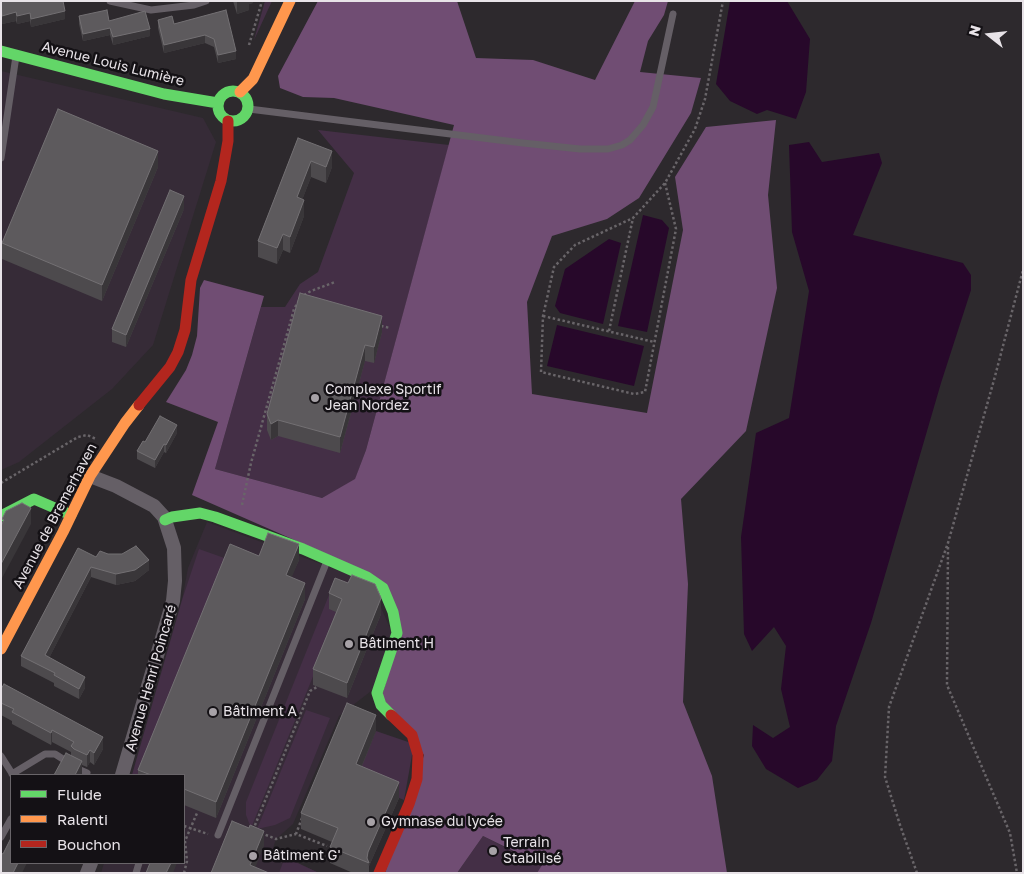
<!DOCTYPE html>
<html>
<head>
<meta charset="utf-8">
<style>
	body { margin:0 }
	#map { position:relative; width:1024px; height:874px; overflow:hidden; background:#2d292d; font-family:"Golos Text",sans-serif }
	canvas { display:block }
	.frame { position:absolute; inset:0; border:2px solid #e8e3e8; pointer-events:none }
	.legend { position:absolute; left:10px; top:774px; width:175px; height:90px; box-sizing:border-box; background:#141115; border:1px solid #696569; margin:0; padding:6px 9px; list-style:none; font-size:15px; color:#e8e3e8 }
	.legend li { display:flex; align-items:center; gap:10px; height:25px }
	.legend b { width:25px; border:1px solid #696569 }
	.north { position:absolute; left:964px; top:10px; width:50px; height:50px; -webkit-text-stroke:4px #141115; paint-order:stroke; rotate:286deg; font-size:14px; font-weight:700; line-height:20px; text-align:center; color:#e8e3e8 }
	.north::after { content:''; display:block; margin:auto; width:18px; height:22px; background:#e8e3e8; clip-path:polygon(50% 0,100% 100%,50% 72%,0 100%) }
</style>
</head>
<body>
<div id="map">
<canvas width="1024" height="874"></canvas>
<div class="frame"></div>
<ul class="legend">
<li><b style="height:6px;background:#63d668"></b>Fluide</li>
<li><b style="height:6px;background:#ff974d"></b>Ralenti</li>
<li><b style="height:6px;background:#b3261e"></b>Bouchon</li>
</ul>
<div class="north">N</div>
</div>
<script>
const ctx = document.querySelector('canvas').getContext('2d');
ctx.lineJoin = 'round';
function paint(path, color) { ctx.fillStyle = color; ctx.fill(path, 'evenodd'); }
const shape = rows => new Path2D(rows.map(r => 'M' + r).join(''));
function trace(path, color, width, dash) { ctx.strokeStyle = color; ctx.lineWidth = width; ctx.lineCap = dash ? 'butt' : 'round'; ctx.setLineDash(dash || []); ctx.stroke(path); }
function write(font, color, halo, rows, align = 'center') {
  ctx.font = font + ' "Golos Text",sans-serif'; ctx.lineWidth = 5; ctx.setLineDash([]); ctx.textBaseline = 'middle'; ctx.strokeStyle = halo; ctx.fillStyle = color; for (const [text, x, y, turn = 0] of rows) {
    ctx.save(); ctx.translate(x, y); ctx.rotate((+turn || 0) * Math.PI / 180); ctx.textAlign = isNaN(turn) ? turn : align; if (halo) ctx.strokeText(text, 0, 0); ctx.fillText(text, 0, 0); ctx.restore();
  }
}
paint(shape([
	[1,71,203,118,216,142,153,345,112,389,19,462,1,470],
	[207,522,370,582,392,633,375,688,339,716,293,824,276,839,272,851,319,873,101,873,104,863,184,863,184,775,132,775,182,600,188,568]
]), '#362b37');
paint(shape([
	[265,1,272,1,254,40],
	[318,130,449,145,366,450,355,480,322,498,215,469,261,307,285,307,300,284,318,272,354,173],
	[199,549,230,560,142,775,132,775,182,600],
	[335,580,350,586,251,828,246,815,246,802],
	[306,710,330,718,290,818,275,825,257,829],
	[376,731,414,744,404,800,356,780],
	[483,836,542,866,537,873,457,873],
	[285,857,319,873,279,873]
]), '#442f46');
paint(shape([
	[318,1,457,1,476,58,533,60,595,80,635,1,668,1,664,15,648,41,640,72,701,78,691,113,639,198,607,219,552,236,527,302,532,394,647,413,683,230,675,177,706,127,776,120,768,195,777,288,746,431,681,499,688,584,683,702,712,776,727,873,537,873,542,865,483,836,457,873,385,873,424,755,381,699,401,631,365,571,192,495,218,422,166,402,186,370,192,355,197,336,200,288,204,280,264,296,215,469,322,498,355,479,366,450,454,125,334,98,303,97,280,88,278,76]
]), '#704d73');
paint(shape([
	[730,1,787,1,810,39,806,92,796,119,767,110,757,114,730,101,716,84],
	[809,142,822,162,879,153,882,163,853,235,963,263,971,275,971,290,941,383,871,623,836,726,832,761,817,780,798,788,766,769,752,746,753,725,773,738,790,727,781,689,786,646,774,627,752,651,744,634,741,537,756,433,789,418,809,291,792,232,789,145],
	[643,215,662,220,669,228,647,332,618,326],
	[609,239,621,243,603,324,560,313,555,306,565,269],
	[557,325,644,346,634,386,547,366]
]), '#27082a');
trace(shape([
	[249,45,262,1],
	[665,183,676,229,645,392,634,394,541,372,543,316,554,267,575,245,633,218,665,183,695,129,705,99,723,1],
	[304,295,311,291,335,282],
	[543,316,654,342],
	[381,326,390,328],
	[609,331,633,218],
	[1,483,78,437,87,435,96,439],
	[242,505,251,463,294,309,300,299],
	[948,547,947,685,1010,833,1017,873],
	[302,818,296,834,327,846],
	[184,826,208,834],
	[253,830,310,691,317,687],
	[261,833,276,839,296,834],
	[184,873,187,861,185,841,197,813],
	[917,873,900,825,885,777,889,707,948,543,994,380,1023,270]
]), '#696569', 2.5, [2.5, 2.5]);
trace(shape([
	[110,1,151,10,194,5,206,1],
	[249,109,523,143,580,149,608,149,622,145,630,140,643,125,653,107,673,14],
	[1,158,16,56],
	[1,756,13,775],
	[12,774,45,754,55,754,66,761,71,766,87,773],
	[218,835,327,561],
	[1,837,11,819],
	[136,873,139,863]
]), '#655f66', 7);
trace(shape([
	[90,476,116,486,154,506,164,517,174,548,175,581,173,601,122,775],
	[87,873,91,863]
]), '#655f66', 14);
trace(shape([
	[1,51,164,94,218,103],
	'218 106a15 15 0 1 1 30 0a15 15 0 1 1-30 0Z',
	[1,516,34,499,71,515],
	[165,520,172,517,200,513,215,517,303,549,367,577,383,588,393,612,397,633,377,693,381,705,391,715]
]), '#63d668', 11);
trace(shape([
	[240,92,253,79,290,1],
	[1,649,63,532,90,476,125,423,139,405]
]), '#ff974d', 11);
trace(shape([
	[139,405,170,367,178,352,185,330,191,280,221,181,228,141,228,121],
	[379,873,409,804,417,779,418,755,412,735,391,715]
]), '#b3261e', 11);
paint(shape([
	[1,1,65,19,31,27,30,21,17,24,16,21,2,24,1,21],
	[233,1,253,1,253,3,249,4,249,10,237,14],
	[226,10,236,59,218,63,214,47,205,43,164,53,158,28,158,20,174,24],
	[79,16,109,21,150,36,113,45,110,35,83,41,79,24],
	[298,138,332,167,326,183,311,177,302,200,304,216,290,253,283,250,277,264,258,257,258,241],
	[158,167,102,301,2,259,2,243],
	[184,209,126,347,112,342,112,329],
	[382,332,374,363,365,361,340,453,278,436,271,440,267,430,267,414],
	[177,433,166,453,164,452,155,468,137,459,137,451,145,442],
	[259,556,299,560,291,577,305,599,216,818,184,805,184,775,138,775,138,770],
	[96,557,149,570,135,581,116,585,91,577,49,658,85,688,79,699,54,686,54,683,21,666,21,656],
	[329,593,381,614,347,698,313,685,313,669,336,612,329,609],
	[1,689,103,749,94,765,90,762,87,767,82,765,82,775,71,755,71,752,52,742,51,745,12,724,12,721,1,715],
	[376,731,362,766,399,798,369,866,369,873,353,873,330,863,330,847,332,842,301,829,301,813]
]), '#4d4a4d');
paint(shape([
	[238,1,253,1,253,3,249,4,249,10,237,14,237,2],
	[65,11,65,19,31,27,31,19],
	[16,12,16,21,2,24,2,16],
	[30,13,30,21,17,24,17,16],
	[110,28,110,35,83,41,83,34],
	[150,29,150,36,113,45,113,37],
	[205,35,205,43,164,53,164,45],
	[236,51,236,59,218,63,218,55],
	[158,151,158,167,102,301,102,285],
	[332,151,332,167,326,183,326,167],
	[311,161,311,177,297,213,297,197],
	[184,196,184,209,126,347,126,335],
	[304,200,304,216,290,253,290,237],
	[283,234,283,250,277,264,277,248],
	[382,316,382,332,374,363,374,347],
	[365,345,365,361,340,453,340,437],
	[278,420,278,436,271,440,271,424],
	[177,425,177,433,166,453,166,445],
	[164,444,164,452,155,468,155,460],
	[31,508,31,524,1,580,1,564],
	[299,544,299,560,286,591,286,575],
	[149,560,149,570,135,581,116,585,116,574],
	[91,567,91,577,45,666,45,655],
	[305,583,305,599,216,818,216,802],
	[381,598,381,614,347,698,347,683],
	[85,677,85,688,79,699,79,689],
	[376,715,376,731,356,780,356,764],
	[52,730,52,742,51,745,51,733],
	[103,737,103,749,94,765,94,753],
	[90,750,90,762,87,767,87,755],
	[82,761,82,775,75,775],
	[399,782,399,798,369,866,367,858,368,852],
	[264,831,264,846,253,873,250,865],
	[18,863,27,863,22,873,13,873],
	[171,863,177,863,173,873,166,873]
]), '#393639');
const building = shape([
	[1,1,63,1,65,11,31,19,30,13,17,16,16,12,2,16,1,1],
	[107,10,109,21,145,11,150,29,113,37,110,28,83,34,79,16,107,10],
	[226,10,236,51,218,55,214,39,205,35,164,45,158,20,172,16,174,24,226,10],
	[58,109,158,151,102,285,2,243,58,109],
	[298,138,332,151,326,167,311,161,297,197,304,200,290,237,283,234,277,248,258,241,298,138],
	[170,190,184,196,126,335,112,329,170,190],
	[300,293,382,316,374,347,365,345,340,437,278,420,271,424,267,414,300,293],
	[160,416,177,425,166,445,164,444,155,460,137,451,143,441,145,442,160,416],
	[22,503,31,508,1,564,1,526,4,520,2,519,6,511,22,503],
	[268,533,299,544,286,575,305,583,216,802,184,789,184,775,151,775,138,770,230,544,259,556,268,533],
	[136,546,149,560,135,570,116,574,91,567,45,655,85,677,79,689,54,675,55,673,21,656,78,548,96,557,100,551,108,554,122,554,136,546],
	[352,575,375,584,381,598,347,683,313,669,342,599,329,593,335,578,348,583,352,575],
	[4,684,103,737,94,753,90,750,87,755,74,749,71,746,74,742,52,730,51,733,12,712,14,709,1,703,1,689,4,684],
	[347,703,376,715,356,764,399,782,368,852,367,858,369,863,330,847,338,828,301,813,347,703],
	[66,753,82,761,75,775,54,775,66,753],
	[232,821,249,828,250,825,264,831,250,865,269,873,211,873,232,821],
	[11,838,11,863,18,863,13,873,1,873,1,853,3,854,11,838],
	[150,863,171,863,166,873,146,873,150,863]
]);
paint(building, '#5d5a5d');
trace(building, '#737073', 1);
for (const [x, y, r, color] of [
	[315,398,5,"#a7a2a7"],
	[349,644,5,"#a7a2a7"],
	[213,712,5,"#a7a2a7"],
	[371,822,5,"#a7a2a7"],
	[493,851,5,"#a7a2a7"],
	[253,856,5,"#a7a2a7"]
]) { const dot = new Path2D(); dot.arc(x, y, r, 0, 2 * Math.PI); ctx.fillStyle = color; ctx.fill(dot); trace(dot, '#141115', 2); }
write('14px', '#e8e3e8', '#141115', [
	["Avenue Louis Lumière",113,64,14],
	["Avenue de Bremerhaven",55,516,-62],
	["Avenue Henri Poincaré",151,678,-74]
]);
write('14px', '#e8e3e8', '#141115', [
	["Complexe Sportif",325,390],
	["Jean Nordez",325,406],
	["Bâtiment H",359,644],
	["Bâtiment A",223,712],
	["Gymnase du lycée",381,822],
	["Terrain",503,843],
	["Stabilisé",503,859],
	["Bâtiment G'",263,856]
], 'left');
</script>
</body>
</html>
